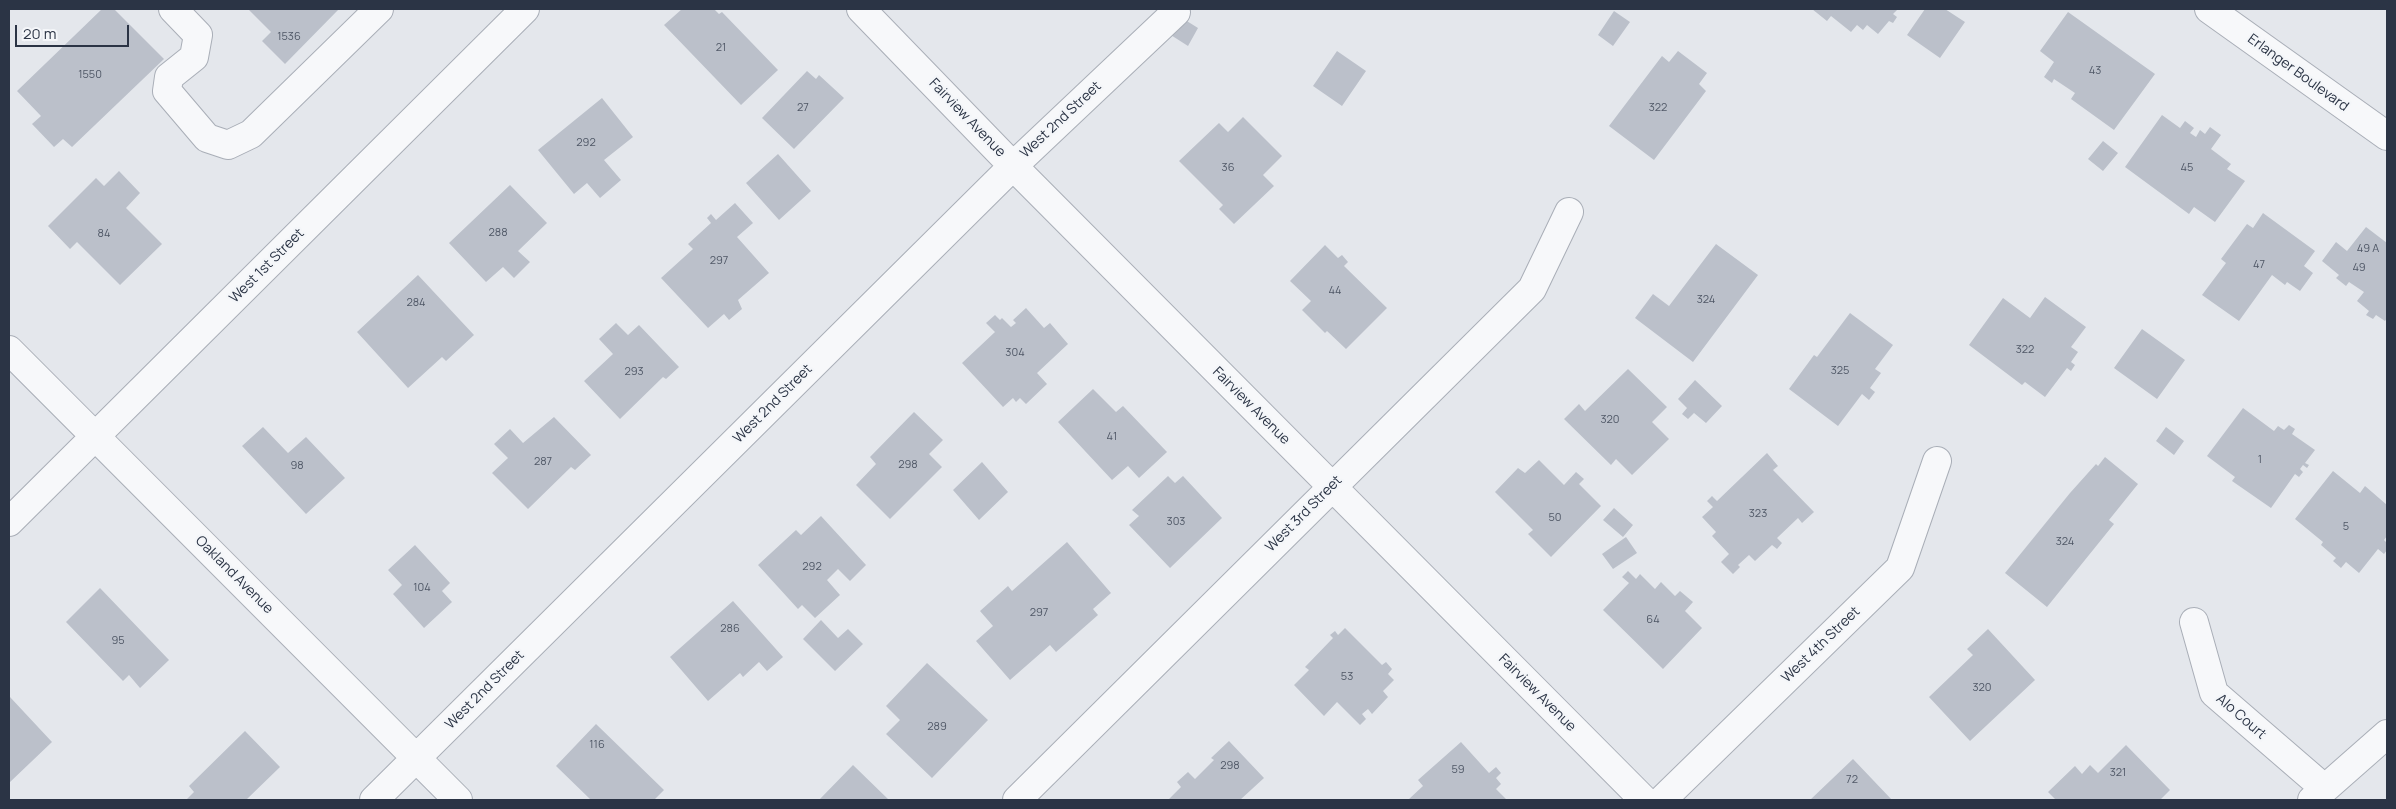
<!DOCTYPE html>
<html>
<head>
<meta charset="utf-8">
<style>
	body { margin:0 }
	#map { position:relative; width:2396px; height:809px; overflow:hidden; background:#e4e7ec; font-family:Manrope,sans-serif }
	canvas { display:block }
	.frame { position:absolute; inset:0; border:10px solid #2b3445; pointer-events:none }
	.scale { position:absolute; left:15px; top:25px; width:114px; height:22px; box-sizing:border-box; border:2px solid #2b3445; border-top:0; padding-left:6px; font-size:15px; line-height:18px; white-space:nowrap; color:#2b3445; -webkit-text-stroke:4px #f4f6f9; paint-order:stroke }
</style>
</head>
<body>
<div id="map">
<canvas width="2396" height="809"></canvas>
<div class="frame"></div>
<div class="scale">20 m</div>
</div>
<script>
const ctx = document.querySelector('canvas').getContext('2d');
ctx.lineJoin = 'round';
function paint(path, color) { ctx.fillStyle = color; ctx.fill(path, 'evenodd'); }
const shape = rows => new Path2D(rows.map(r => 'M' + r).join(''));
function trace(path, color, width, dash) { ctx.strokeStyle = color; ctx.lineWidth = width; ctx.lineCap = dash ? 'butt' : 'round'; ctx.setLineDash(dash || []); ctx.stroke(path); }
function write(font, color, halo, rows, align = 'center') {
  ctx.font = font + ' Manrope,sans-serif'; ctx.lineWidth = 4.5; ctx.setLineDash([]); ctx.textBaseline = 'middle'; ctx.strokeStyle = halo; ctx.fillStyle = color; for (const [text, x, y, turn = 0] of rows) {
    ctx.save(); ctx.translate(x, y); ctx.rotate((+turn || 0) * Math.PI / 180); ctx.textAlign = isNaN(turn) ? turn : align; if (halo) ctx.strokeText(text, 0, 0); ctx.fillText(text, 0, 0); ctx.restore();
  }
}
paint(shape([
	[102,9,114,9,164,59,72,147,63,139,54,147,32,124,41,116,17,91],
	[248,9,339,9,285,64,262,41,271,32],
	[682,9,714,9,719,14,722,12,778,70,741,105,664,25],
	[1812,9,1898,9,1893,14,1897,17,1893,23,1889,21,1878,34,1867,25,1863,30,1857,25,1851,32,1831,16,1827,21],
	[1925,9,1945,9,1965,22,1940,58,1907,35],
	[1614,11,1630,22,1613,46,1598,35],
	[2068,12,2155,74,2114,130,2071,99,2075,93,2054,79,2052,83,2044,77,2054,62,2040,51],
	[1174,13,1198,28,1188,46,1163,30],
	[1337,51,1366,71,1342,106,1313,86],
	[1678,51,1707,73,1699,84,1706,91,1654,160,1609,126,1662,56,1669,62],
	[807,71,816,79,819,75,844,98,794,149,762,118],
	[602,98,633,137,604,160,621,180,600,198,587,183,574,194,538,150],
	[2162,115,2180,128,2185,121,2194,128,2190,133,2196,137,2200,130,2205,134,2210,127,2221,135,2211,149,2231,164,2227,169,2245,181,2215,222,2194,207,2189,214,2125,167],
	[1243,117,1282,156,1263,175,1274,186,1234,224,1219,209,1223,205,1179,161,1219,123,1228,132],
	[2103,141,2118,153,2103,171,2088,159],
	[778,154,811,191,779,220,746,183],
	[119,171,140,193,126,208,162,244,120,285,77,242,70,249,48,226,96,178,104,186],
	[510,185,547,223,518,251,530,262,514,278,503,267,486,282,449,243],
	[735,203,753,223,737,237,769,273,738,300,742,309,729,320,724,314,708,328,661,278,693,249,688,244,711,223,707,218,711,214,716,220],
	[2263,213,2315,251,2304,266,2313,273,2300,291,2287,282,2285,285,2272,275,2239,321,2202,295,2226,263,2221,259,2247,224,2253,228],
	[2366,227,2387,243,2387,318,2385,321,2376,315,2373,319,2366,315,2369,311,2357,301,2364,292,2349,282,2346,286,2336,278,2339,275,2322,261,2336,242,2347,251],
	[1716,244,1758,275,1693,362,1635,318,1653,294,1669,306],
	[1325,245,1338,258,1342,255,1348,262,1344,266,1387,308,1346,349,1327,331,1325,333,1302,310,1311,301,1290,281],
	[418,275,474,335,446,361,442,357,408,388,357,332],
	[2045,297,2086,327,2071,347,2078,352,2071,362,2075,365,2071,371,2067,368,2045,397,2025,382,2022,385,1969,345,2003,298,2030,318],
	[1026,308,1044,328,1050,323,1068,344,1037,373,1047,384,1026,404,1020,398,1016,402,1013,398,1003,407,962,363,995,332,986,323,995,315,1000,320,1002,318,1011,327,1016,323,1013,320],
	[1850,313,1893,345,1875,369,1881,373,1870,388,1875,392,1869,400,1862,394,1838,426,1789,389,1814,355,1817,357],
	[616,323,628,335,639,325,679,367,666,379,663,377,620,419,584,381,613,354,599,339],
	[2142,329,2185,360,2157,399,2114,368],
	[1628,369,1667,407,1652,422,1669,439,1632,475,1616,459,1611,465,1564,419,1579,404,1585,411],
	[1695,380,1722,406,1706,423,1694,413,1688,419,1682,414,1687,408,1678,399],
	[1093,389,1116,412,1123,406,1167,452,1139,478,1128,466,1112,480,1058,422],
	[2243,408,2274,431,2278,426,2284,430,2289,425,2295,429,2292,434,2315,450,2305,463,2309,465,2307,468,2303,465,2300,469,2303,472,2299,477,2295,474,2271,508,2232,481,2235,477,2207,456],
	[914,412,943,440,929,454,942,467,890,519,856,485,876,464,870,457],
	[554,417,591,455,575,470,571,467,528,509,492,473,508,458,494,444,510,429,523,443],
	[263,427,288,453,306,437,345,478,306,514,242,446],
	[2166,427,2184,441,2174,455,2156,441],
	[1767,453,1778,466,1773,470,1814,512,1802,523,1798,518,1777,538,1782,543,1777,549,1772,545,1755,561,1749,555,1738,565,1740,567,1733,574,1721,562,1729,554,1712,536,1716,532,1702,517,1713,507,1707,501,1712,496,1717,501],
	[2105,457,2138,484,2109,520,2114,524,2047,607,2005,573,2070,493,2096,464,2098,466],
	[1539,460,1564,485,1576,472,1584,479,1579,484,1601,506,1551,557,1528,534,1533,530,1495,492,1518,468,1525,473],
	[982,462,1008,492,979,520,953,490],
	[2333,471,2360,493,2365,486,2387,505,2387,536,2384,540,2387,543,2387,550,2384,554,2378,549,2359,573,2346,562,2341,568,2333,561,2336,558,2321,545,2323,542,2295,519],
	[1168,476,1175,483,1183,476,1222,518,1170,568,1129,525,1139,516,1132,510],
	[1614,508,1633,525,1623,537,1603,520],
	[821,516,866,565,850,581,838,569,827,580,840,595,815,618,802,605,798,609,758,565,796,530,801,535],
	[1626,537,1637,553,1613,569,1602,554],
	[1067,542,1111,593,1093,609,1098,615,1056,652,1050,645,1010,680,976,641,993,626,980,611,1008,586,1012,591],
	[415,545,450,583,442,591,452,602,424,628,393,594,402,585,388,570],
	[1628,571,1636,579,1640,574,1655,589,1661,582,1675,596,1680,591,1693,602,1685,611,1702,628,1663,669,1603,610,1629,583,1622,577],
	[100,588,169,660,140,688,129,675,123,681,66,622],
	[733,601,783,657,767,671,759,662,743,677,740,673,708,701,670,657],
	[821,620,838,638,848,629,863,644,835,671,803,639],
	[1345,628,1382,665,1386,662,1392,669,1388,674,1394,680,1383,691,1388,697,1372,714,1368,709,1362,714,1366,719,1360,725,1337,702,1324,716,1294,685,1309,670,1305,667,1333,638,1330,635,1335,631,1338,635],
	[1988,629,2035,680,1970,741,1929,697,1973,655,1967,649],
	[927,663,988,720,932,778,886,734,900,720,886,706],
	[10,697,52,742,9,783,9,698],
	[596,724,664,790,654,800,591,800,556,766],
	[245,731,280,767,246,800,186,800,194,792,189,786],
	[1229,741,1264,778,1240,800,1168,800,1181,787,1177,782,1188,772,1195,779,1214,760,1211,758],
	[1461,742,1489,773,1496,767,1501,773,1496,778,1501,784,1496,789,1507,800,1410,800,1409,799,1423,786,1418,780],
	[2126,745,2170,790,2160,800,2056,800,2048,792,2075,766,2082,774,2090,765,2098,773],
	[1853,759,1892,800,1810,800],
	[853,765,889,800,819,800]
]), '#bbc0ca');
const minor = shape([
	[173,9,198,35,194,57,169,77,167,91,207,138,228,145,251,134,379,9],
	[861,9,1013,166,1644,800],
	[2209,9,2387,136],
	[9,350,458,800],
	[9,522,525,9],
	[2194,622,2214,693,2324,788],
	[374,800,1013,166,1176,12],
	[1017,800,1532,289,1569,212],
	[1662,800,1900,568,1937,461],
	[2312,800,2387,734]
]);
trace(minor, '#a9aeb7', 30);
trace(minor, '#f7f8fa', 28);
write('11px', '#4f5766', null, [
	["1536",289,37],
	["21",721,48],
	["43",2095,71],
	["1550",90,75],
	["27",803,108],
	["322",1658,108],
	["292",586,143],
	["36",1228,168],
	["45",2187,168],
	["288",498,233],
	["84",104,234],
	["49 A",2368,249],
	["297",719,261],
	["47",2259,265],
	["49",2359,268],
	["44",1335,291],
	["324",1706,300],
	["284",416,303],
	["322",2025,350],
	["304",1015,353],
	["325",1840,371],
	["293",634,372],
	["320",1610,420],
	["41",1112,437],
	["1",2260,460],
	["287",543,462],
	["298",908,465],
	["98",297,466],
	["323",1758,514],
	["50",1555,518],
	["303",1176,522],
	["5",2346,527],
	["324",2065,542],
	["292",812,567],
	["104",422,588],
	["297",1039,613],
	["64",1653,620],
	["286",730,629],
	["95",118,641],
	["53",1347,677],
	["320",1982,688],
	["289",937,727],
	["116",597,745],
	["298",1230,766],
	["59",1458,770],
	["321",2118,773],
	["72",1852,780]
]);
write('14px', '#2b3445', '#f4f6f9', [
	["Erlanger Boulevard",2298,73,36],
	["Fairview Avenue",967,118,46],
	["West 2nd Street",1061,120,-43],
	["West 1st Street",267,266,-45],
	["West 2nd Street",773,404,-45],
	["Fairview Avenue",1251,406,45],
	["West 3rd Street",1304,514,-45],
	["Oakland Avenue",234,575,45],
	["West 4th Street",1821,645,-44],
	["West 2nd Street",485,690,-45],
	["Fairview Avenue",1537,693,45],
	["Alo Court",2241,717,41]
]);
</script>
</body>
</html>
